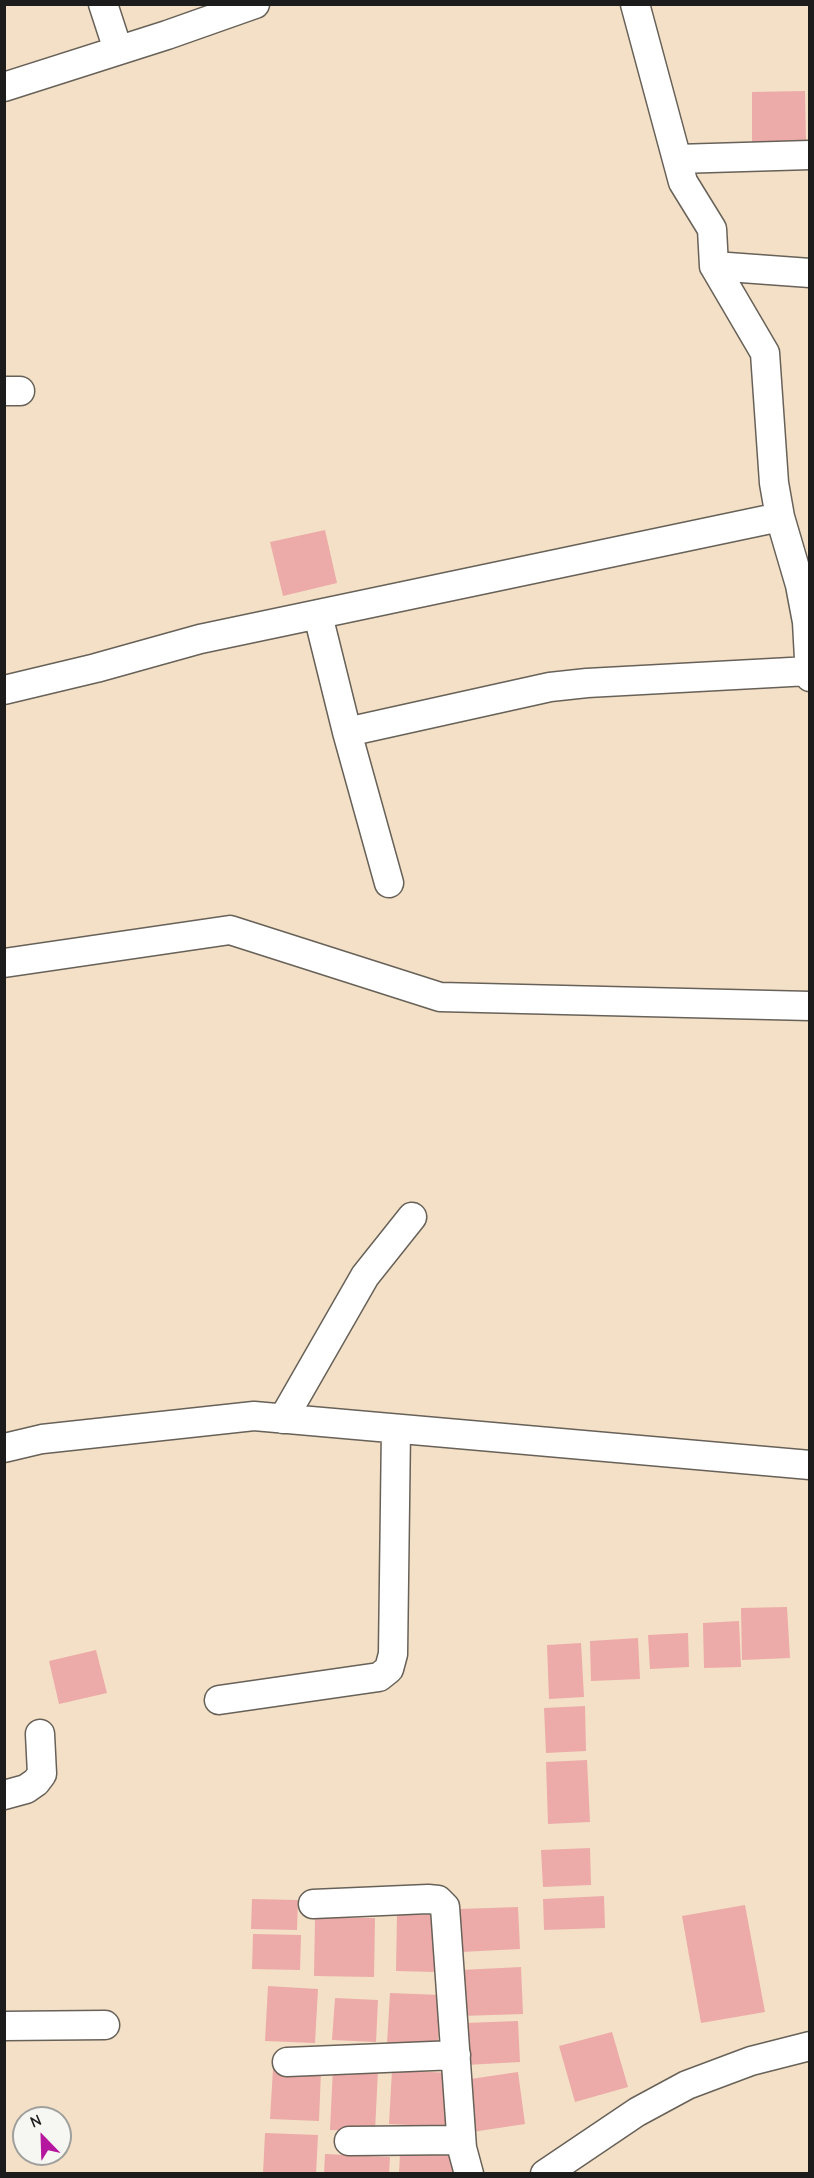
<!DOCTYPE html>
<html>
<head>
<meta charset="utf-8">
<style>
	body { margin:0 }
	#map { position:relative; width:814px; height:2178px; overflow:hidden; background:#f3e0c7; font-family:"Comic Neue",sans-serif }
	canvas { display:block }
	.frame { position:absolute; inset:0; border:6px solid #1c1c1c; pointer-events:none }
	.north { position:absolute; left:12px; top:2106px; width:60px; height:60px; box-sizing:border-box; background:#f6f6f2; border:2px solid #9f9f9c; border-radius:50%; rotate:337deg; font-size:16px; font-weight:700; line-height:24px; text-align:center; color:#1c1c1c }
	.north::after { content:''; display:block; margin:auto; width:21px; height:27px; background:#b5179e; clip-path:polygon(50% 0,100% 100%,50% 72%,0 100%) }
</style>
</head>
<body>
<div id="map">
<canvas width="814" height="2178"></canvas>
<div class="frame"></div>
<div class="north">N</div>
</div>
<script>
const ctx = document.querySelector('canvas').getContext('2d');
ctx.lineJoin = 'round';
function paint(path, color) { ctx.fillStyle = color; ctx.fill(path, 'evenodd'); }
const shape = rows => new Path2D(rows.map(r => 'M' + r).join(''));
function trace(path, color, width, dash) { ctx.strokeStyle = color; ctx.lineWidth = width; ctx.lineCap = dash ? 'butt' : 'round'; ctx.setLineDash(dash || []); ctx.stroke(path); }
paint(shape([
	[805,91,806,144,752,144,752,92],
	[325,530,337,583,283,596,270,542],
	[787,1607,790,1658,742,1660,741,1608],
	[739,1621,741,1667,704,1668,703,1623],
	[688,1633,689,1667,650,1669,648,1635],
	[638,1638,640,1679,591,1681,590,1641],
	[581,1643,584,1697,549,1699,547,1645],
	[96,1650,107,1693,59,1704,49,1661],
	[585,1706,586,1751,546,1753,544,1708],
	[587,1760,590,1822,548,1824,546,1762],
	[590,1848,591,1885,543,1887,541,1850],
	[604,1896,605,1928,544,1930,543,1899],
	[252,1899,298,1900,297,1930,251,1929],
	[745,1905,765,2012,701,2023,682,1916],
	[518,1907,520,1949,461,1952,459,1909],
	[397,1914,436,1915,435,1972,396,1971],
	[315,1918,375,1918,374,1977,314,1976],
	[253,1934,301,1935,300,1970,252,1969],
	[521,1967,523,2014,462,2016,461,1970],
	[268,1986,318,1989,315,2043,265,2041],
	[390,1993,440,1995,438,2047,387,2044],
	[335,1998,378,2000,376,2042,332,2040],
	[518,2021,520,2062,466,2065,465,2023],
	[612,2032,628,2087,575,2102,559,2046],
	[333,2068,378,2070,375,2131,330,2130],
	[273,2069,321,2071,319,2121,270,2119],
	[392,2070,450,2073,447,2127,389,2124],
	[518,2072,525,2124,472,2132,464,2080],
	[265,2133,318,2135,316,2174,263,2174],
	[400,2153,461,2156,460,2174,399,2174],
	[325,2154,390,2157,389,2174,324,2174]
]), '#ecaba8');
const street = shape([
	[103,4,118,50],
	[635,4,683,182,712,229,714,266,765,353,774,483,780,517,800,585,807,622,810,677],
	[4,87,167,35,255,4],
	[677,159,810,155],
	[714,266,810,273],
	[4,391,20,391],
	[318,615,347,732,389,883],
	[4,690,96,668,200,639,780,517],
	[347,732,550,687,587,683,809,671],
	[4,963,230,930,440,997,810,1006],
	[283,1419,365,1276,412,1217],
	[4,1448,42,1439,254,1416,810,1465],
	[219,1700,379,1677,389,1669,393,1654,396,1429],
	[4,1795,26,1789,36,1782,42,1774,40,1734],
	[313,1904,428,1899,438,1900,445,1907,462,2148,469,2174],
	[4,2026,105,2025],
	[287,2062,456,2055],
	[349,2141,461,2140],
	[545,2174,637,2112,687,2085,751,2061,810,2046]
]);
trace(street, '#676158', 31);
trace(street, '#fff', 28);
</script>
</body>
</html>
